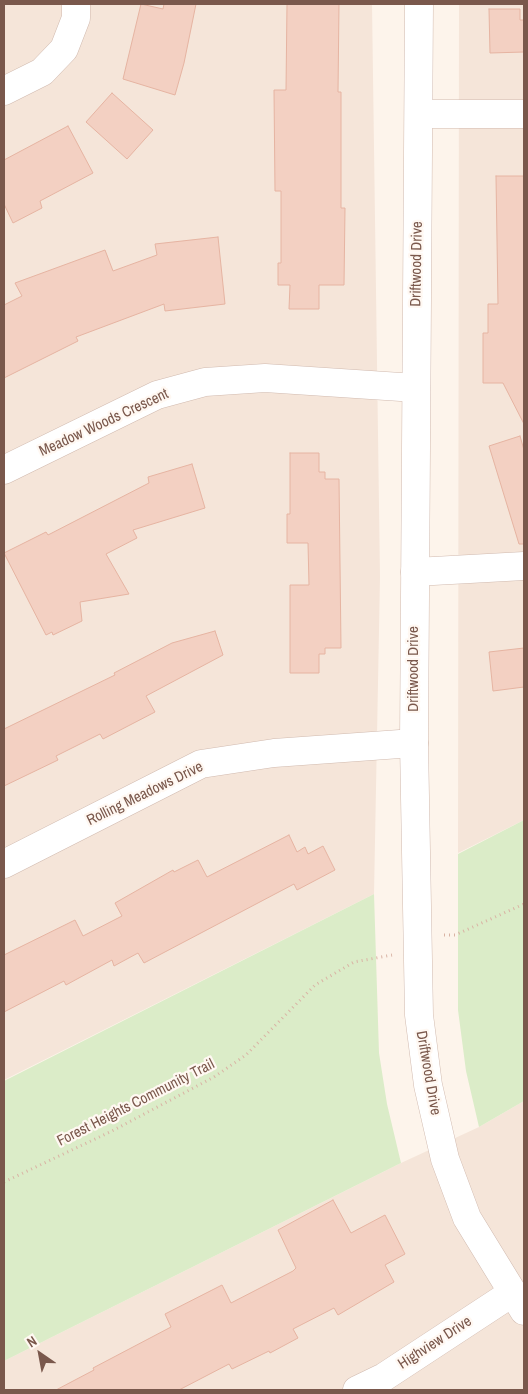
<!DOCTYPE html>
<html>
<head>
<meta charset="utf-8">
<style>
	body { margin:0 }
	#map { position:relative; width:528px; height:1394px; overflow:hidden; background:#fdf4eb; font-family:"Archivo Narrow",sans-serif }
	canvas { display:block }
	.frame { position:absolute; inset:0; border:5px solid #7a584c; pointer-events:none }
	.north { position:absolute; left:15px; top:1329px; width:50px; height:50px; -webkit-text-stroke:4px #fff8f2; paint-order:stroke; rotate:327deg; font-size:14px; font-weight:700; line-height:20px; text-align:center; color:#7a584c }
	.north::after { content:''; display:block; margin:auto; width:18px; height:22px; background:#7a584c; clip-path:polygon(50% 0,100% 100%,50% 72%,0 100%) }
</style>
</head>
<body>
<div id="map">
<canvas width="528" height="1394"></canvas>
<div class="frame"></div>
<div class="north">N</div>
</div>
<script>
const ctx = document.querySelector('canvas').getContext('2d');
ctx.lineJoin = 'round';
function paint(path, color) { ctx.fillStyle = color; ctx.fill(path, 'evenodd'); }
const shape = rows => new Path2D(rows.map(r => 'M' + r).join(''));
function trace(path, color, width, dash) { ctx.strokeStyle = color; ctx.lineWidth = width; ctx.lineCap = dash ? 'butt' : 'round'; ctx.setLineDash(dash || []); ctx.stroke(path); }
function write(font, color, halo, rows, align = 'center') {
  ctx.font = font + ' "Archivo Narrow",sans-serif'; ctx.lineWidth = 4.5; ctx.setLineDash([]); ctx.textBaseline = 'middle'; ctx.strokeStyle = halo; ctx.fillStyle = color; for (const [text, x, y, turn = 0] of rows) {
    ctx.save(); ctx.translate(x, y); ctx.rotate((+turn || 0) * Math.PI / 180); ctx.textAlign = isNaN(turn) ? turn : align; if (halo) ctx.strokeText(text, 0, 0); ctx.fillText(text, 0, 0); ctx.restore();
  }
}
paint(shape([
	[4,4,372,4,380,577,374,894,4,1080],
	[459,4,524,4,524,820,458,853],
	[524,1101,524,1390,4,1390,4,1361,401,1163,479,1127]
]), '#f5e5d9');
paint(shape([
	[524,820,524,1101,479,1127,466,1071,458,1010,458,854],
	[374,894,379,1053,387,1104,401,1163,4,1361,4,1081]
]), '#dbecc8');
const building = shape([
	[141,4,163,9,164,4,196,4,184,63,175,95,123,79,141,4],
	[287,4,339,4,338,92,341,92,341,208,345,208,344,285,319,285,319,309,289,309,290,285,278,285,278,263,281,263,281,191,275,191,274,90,286,90,287,4],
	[489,9,520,9,520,20,524,20,524,52,490,53,489,9],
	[112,93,153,130,127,159,86,122,112,93],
	[68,126,93,173,40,201,42,208,13,223,4,204,4,160,68,126],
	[496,176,524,176,524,424,503,383,483,383,483,333,488,333,488,304,498,304,496,176],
	[218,237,225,304,165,311,164,304,76,337,78,341,4,378,4,305,22,296,15,283,105,250,113,271,157,255,155,244,218,237],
	[520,436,524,450,524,544,519,544,489,446,520,436],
	[290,453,319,453,319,472,325,472,325,479,339,479,341,648,325,648,325,654,319,654,319,673,290,673,290,585,309,585,308,543,287,543,287,514,290,514,290,453],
	[192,464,205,508,133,530,137,538,106,554,129,594,80,602,82,621,53,635,52,632,46,635,4,553,46,532,48,535,149,483,148,477,192,464],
	[215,631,223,655,146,696,155,712,103,739,100,734,56,756,58,760,4,786,4,729,115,675,114,673,172,643,215,631],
	[524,648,524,687,493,691,489,652,524,648],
	[289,835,297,852,305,847,308,854,323,846,335,870,297,890,294,884,144,963,138,953,114,966,112,960,66,985,64,981,4,1012,4,955,75,920,83,936,122,916,115,903,173,870,174,872,198,860,207,877,289,835],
	[333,1200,351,1233,385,1215,405,1254,385,1265,394,1282,338,1315,334,1308,293,1329,298,1338,270,1353,269,1351,232,1369,229,1364,179,1390,56,1390,94,1370,93,1368,171,1327,165,1314,222,1285,231,1303,293,1271,296,1268,278,1230,333,1200]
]);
paint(building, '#f3d0c2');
trace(building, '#e6b4a2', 1);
const minor = shape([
	[4,91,42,72,64,49,76,18,76,4],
	[419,114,524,114],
	[4,470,157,395,205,382,265,378,416,388],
	[415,572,524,566],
	[4,864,201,764,274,753,414,743],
	[357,1390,384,1377,512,1293]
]);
const tertiary = shape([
	[419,4,414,743,419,1015,428,1085,445,1159,467,1218,524,1311]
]);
trace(minor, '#d1baaf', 29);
trace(tertiary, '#d1baaf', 29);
trace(shape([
	[444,935,455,935,524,904],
	[4,1182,112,1131,214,1077,246,1055,315,985,354,962,392,955]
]), '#d9b3a4', 3, [1, 4]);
trace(minor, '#fff', 28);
trace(tertiary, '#fff', 28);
write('15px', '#7a584c', '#fff8f2', [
	["Driftwood Drive",417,264,-89],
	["Meadow Woods Crescent",104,423,-25],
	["Driftwood Drive",414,669,-90],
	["Rolling Meadows Drive",145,794,-26],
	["Driftwood Drive",428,1073,80],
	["Forest Heights Community Trail",136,1103,-27],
	["Highview Drive",435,1343,-33]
]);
</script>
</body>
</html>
